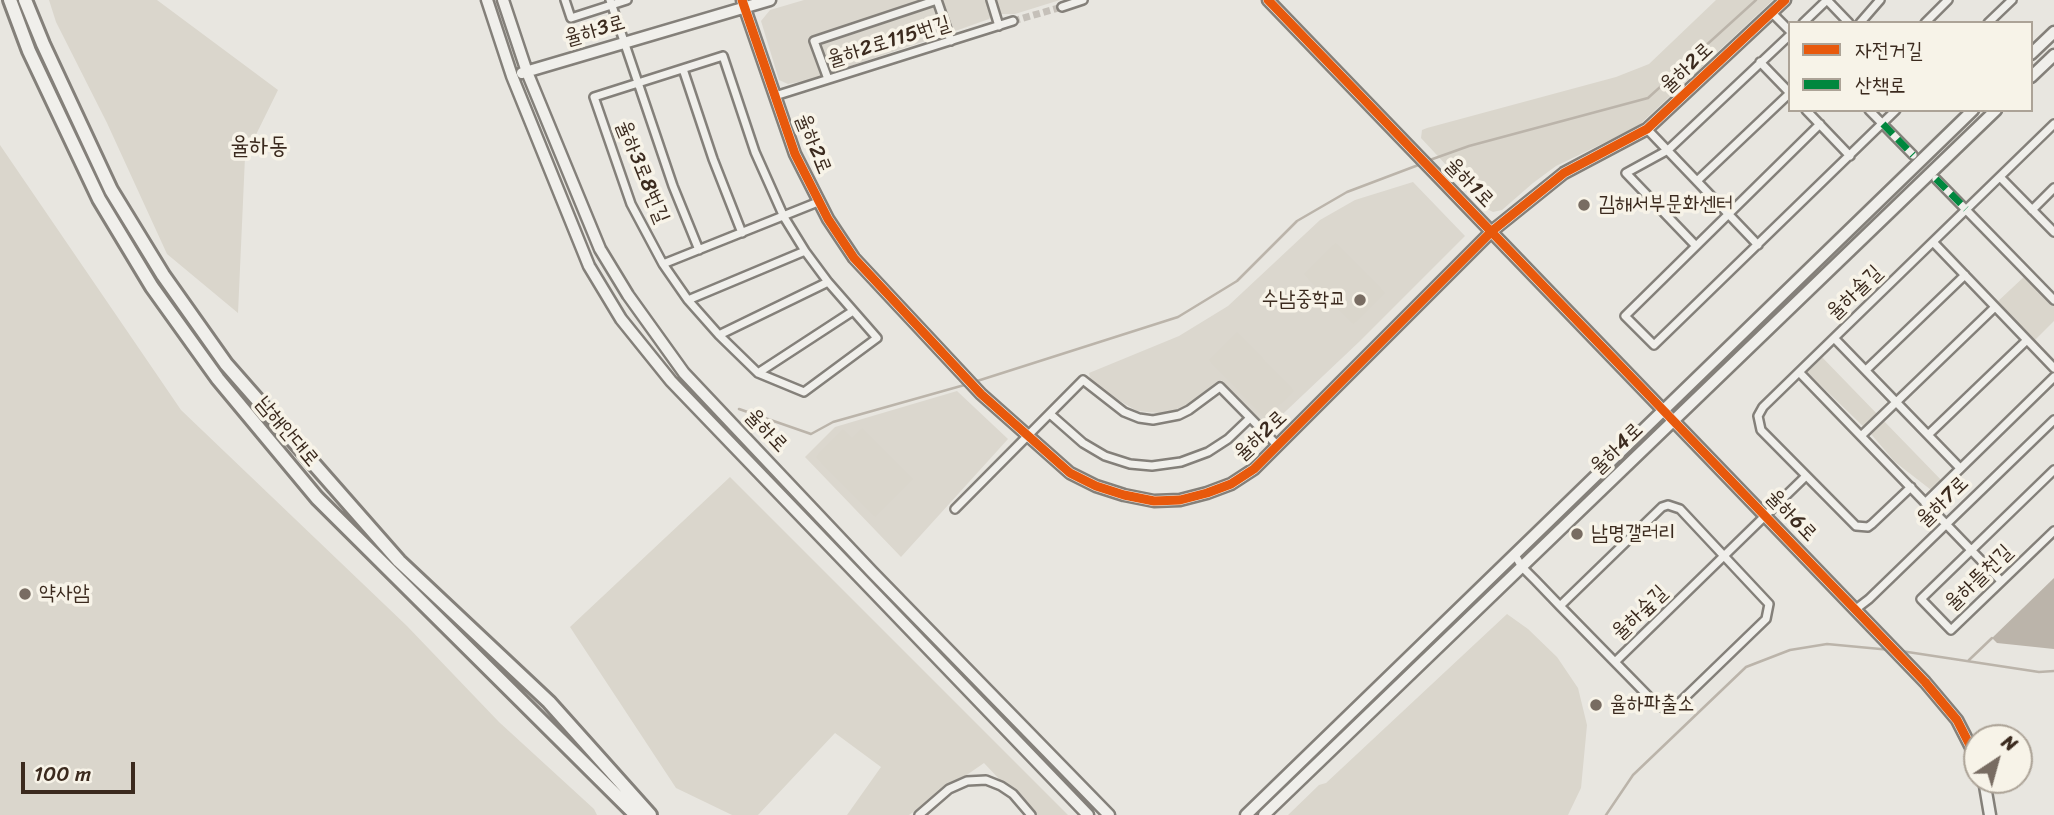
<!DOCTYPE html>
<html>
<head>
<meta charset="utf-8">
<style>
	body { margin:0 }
	#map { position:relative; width:2054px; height:815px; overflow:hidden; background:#e8e6e0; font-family:Sriracha,"Poor Story",sans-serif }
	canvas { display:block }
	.legend { position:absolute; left:1788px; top:21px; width:245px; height:91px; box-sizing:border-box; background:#f7f3e8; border:2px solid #aca397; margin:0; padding:9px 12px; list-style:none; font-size:21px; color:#3b2a1e }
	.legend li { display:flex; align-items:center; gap:14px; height:35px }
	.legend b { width:35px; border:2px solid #aca397 }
	.north { position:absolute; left:1963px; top:724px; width:70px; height:70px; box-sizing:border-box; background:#f7f3e8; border:2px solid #aca397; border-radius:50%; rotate:36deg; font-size:19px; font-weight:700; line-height:28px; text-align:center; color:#3b2a1e }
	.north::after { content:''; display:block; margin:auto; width:24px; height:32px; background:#786c62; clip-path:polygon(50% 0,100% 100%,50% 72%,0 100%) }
	.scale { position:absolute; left:21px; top:762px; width:114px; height:32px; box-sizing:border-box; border:4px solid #3b2a1e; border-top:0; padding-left:9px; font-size:21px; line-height:24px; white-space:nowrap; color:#3b2a1e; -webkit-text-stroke:5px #f7f3e8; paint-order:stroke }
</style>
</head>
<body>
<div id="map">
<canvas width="2054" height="815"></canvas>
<ul class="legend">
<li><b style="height:9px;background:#e8590c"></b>자전거길</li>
<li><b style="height:9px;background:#00873e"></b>산책로</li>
</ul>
<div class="north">N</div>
<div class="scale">100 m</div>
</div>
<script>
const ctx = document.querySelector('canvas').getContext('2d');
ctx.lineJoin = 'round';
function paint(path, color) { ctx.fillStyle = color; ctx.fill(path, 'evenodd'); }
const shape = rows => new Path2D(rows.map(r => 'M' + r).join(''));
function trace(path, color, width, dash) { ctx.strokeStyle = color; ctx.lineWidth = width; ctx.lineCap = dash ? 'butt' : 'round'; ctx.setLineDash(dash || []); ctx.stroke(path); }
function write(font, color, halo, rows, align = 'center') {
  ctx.font = font + ' Sriracha,"Poor Story",sans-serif'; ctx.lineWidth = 7; ctx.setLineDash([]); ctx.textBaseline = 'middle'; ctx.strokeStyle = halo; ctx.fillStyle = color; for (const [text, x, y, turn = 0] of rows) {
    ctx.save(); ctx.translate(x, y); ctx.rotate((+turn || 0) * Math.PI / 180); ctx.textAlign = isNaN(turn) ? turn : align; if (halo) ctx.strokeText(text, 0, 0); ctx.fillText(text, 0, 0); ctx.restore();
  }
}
paint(shape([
	[804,0,986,0,991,16,989,19,961,29,809,80,788,84,779,80,761,21,770,10],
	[997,0,1060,0,1015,14,1001,14],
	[1413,182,1465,236,1360,341,1268,428,1221,380,1197,402,1168,414,1137,411,1106,393,1090,378,1089,373,1179,336,1228,306,1320,220,1355,200],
	[957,391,1008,439,901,557,805,457,835,427]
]), '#dbd7ce');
paint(shape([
	[49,0,157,0,278,90,245,157,238,313,167,254,107,123,56,22],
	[1716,0,1773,0,1637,127,1556,166,1533,183,1502,210,1493,212,1487,209,1421,138,1422,130,1427,128,1616,77,1649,64],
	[0,145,181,410,407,626,499,722,594,809,597,815,0,815],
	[1336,243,1385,293,1353,324,1304,274],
	[2027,274,2054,302,2054,321,2032,343,1995,304],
	[1237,332,1294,391,1265,418,1209,360],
	[1818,353,1945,484,1935,493,1895,462,1871,434,1803,368],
	[862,428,913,479,875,517,816,457,843,429,852,438],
	[730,477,1068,815,1033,815,984,763,909,815,847,815,881,767,835,733,758,815,732,815,676,788,570,627],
	[1507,614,1528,629,1557,657,1578,688,1587,725,1581,788,1568,815,1288,815,1319,785,1326,783]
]), '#dad6cc');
paint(shape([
	[2054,578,2054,649,1997,643,1992,638]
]), '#bbb4aa');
trace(shape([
	[1427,161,1469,146,1648,98,1756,0],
	[974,382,1178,317,1237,281,1297,221,1347,192,1421,164],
	[739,409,811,434,833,422,968,384],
	[1901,651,2039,672,2054,671],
	[1969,660,1992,638],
	[1606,815,1633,775,1746,667,1790,650,1827,644,1891,650]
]), '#bbb4aa', 2.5);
trace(shape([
	[1013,21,1062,7]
]), '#c5c0b9', 7, [7, 3.5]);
const street = shape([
	[565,0,571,18,627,0],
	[610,0,673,186,699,250],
	[937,0,951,41],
	[991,0,999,26],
	[1062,7,1083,0],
	[1772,13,1790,31],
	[1803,23,1827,0,1849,23],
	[1860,23,1880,0],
	[1925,23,1948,0],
	[1988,23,2012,0],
	[723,56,755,152,784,217,805,251,828,282,877,338,804,392,758,373,719,335,688,300,663,264,631,204,594,97,723,56],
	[1760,62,1790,93],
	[683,69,713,159,742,233],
	[828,79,814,41,937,0],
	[775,96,1013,21],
	[1806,110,1850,156],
	[1869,110,1913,155],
	[1820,124,1625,316,1654,345,1896,110],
	[1647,129,1758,245],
	[2000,177,2054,232],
	[1936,179,2054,300],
	[1697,181,1790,93],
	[2032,210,2054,188],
	[1933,242,2054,368],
	[1696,246,1626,173,1668,150,1790,35],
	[663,264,818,202],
	[688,300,805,251],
	[719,335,828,282],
	[1834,338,1960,468],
	[1866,370,1965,275],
	[1799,372,2001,581],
	[758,373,853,311],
	[1050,414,1083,443,1105,456,1130,464,1152,466,1181,462,1208,452,1228,439,1250,418],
	[1929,434,2027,340],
	[1861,436,1995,307],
	[2054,470,1921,599,1951,630,2054,531],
	[1911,487,1872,524,1868,527,1856,526,1761,430,1758,416,1763,407,2054,124],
	[1925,503,2054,377],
	[955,509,1083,380,1124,412,1139,418,1153,420,1179,415,1189,410,1220,387,1278,446],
	[1515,555,1522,567,1535,580,1560,606,1657,705,1663,708,1675,707,1766,619,1769,604,1680,509,1668,505,1662,507,1560,606],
	[1856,609,1869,599,2054,420],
	[1615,662,1806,476],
	[919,815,949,789,967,781,986,780,1001,786,1013,794,1031,815]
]);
const secondary = shape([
	[487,0,512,76,589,266,621,319,671,381,1088,815],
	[503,0,527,72,600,249,628,295,684,373,872,572,1109,815],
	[742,0,795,154,828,219,854,258,981,394,1070,473,1096,486,1124,495,1154,501,1180,500,1207,493,1231,484,1254,469,1492,231,1564,173,1647,129,1785,0],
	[1268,0,1925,682,1957,720,1977,759],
	[2031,54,2054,32],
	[522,73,770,0],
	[2031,77,2054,55],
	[1984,780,1990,815],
	[1246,815,1973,110],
	[1264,815,1996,110]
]);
const highway = shape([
	[10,0,29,51,99,199,152,287,218,379,317,498,636,815],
	[25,0,43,44,111,190,163,275,226,364,399,561,549,702,650,815]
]);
trace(street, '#84807a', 12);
trace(secondary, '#84807a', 15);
trace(highway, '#84807a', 18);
trace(street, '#f0efeb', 7);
trace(secondary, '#f0efeb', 10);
trace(highway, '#f0efeb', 12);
trace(shape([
	[1883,124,1913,155],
	[1936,179,1966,209]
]), '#00873e', 7, [14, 7]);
trace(shape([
	[742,0,795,154,828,219,854,258,981,394,1070,473,1096,486,1124,495,1154,501,1180,500,1207,493,1231,484,1254,469,1492,231,1564,173,1647,129,1785,0],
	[1268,0,1925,682,1957,720,1977,759]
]), '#e8590c', 9);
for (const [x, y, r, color] of [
	[1584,205,7,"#786c62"],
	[1360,300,7,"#786c62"],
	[1577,534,7,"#786c62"],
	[25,594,7,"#786c62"],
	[1596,705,7,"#786c62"]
]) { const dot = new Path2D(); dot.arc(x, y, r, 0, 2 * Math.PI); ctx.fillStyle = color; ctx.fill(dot); trace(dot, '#f7f3e8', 2.5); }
write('21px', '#3b2a1e', '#f7f3e8', [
	["율하3로",595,31,-16],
	["율하2로115번길",889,42,-17],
	["율하2로",1687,68,-43],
	["율하2로",813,144,68],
	["율하3로8번길",642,172,68],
	["율하1로",1469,183,46],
	["율하솔길",1855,293,-44],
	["율하로",766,431,47],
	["남해안대로",287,432,50],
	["율하2로",1261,436,-43],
	["율하4로",1617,449,-44],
	["율하7로",1943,502,-44],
	["율하6로",1791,516,46],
	["율하뜰천길",1979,578,-44],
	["율하숲길",1640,613,-44]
]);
write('21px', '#3b2a1e', '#f7f3e8', [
	["김해서부문화센터",1598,205],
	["수남중학교",1346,300,"right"],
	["남명갤러리",1591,534],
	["약사암",39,594],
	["율하파출소",1610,705]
], 'left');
write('24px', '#3b2a1e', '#f7f3e8', [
	["율하동",259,147]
]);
</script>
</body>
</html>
